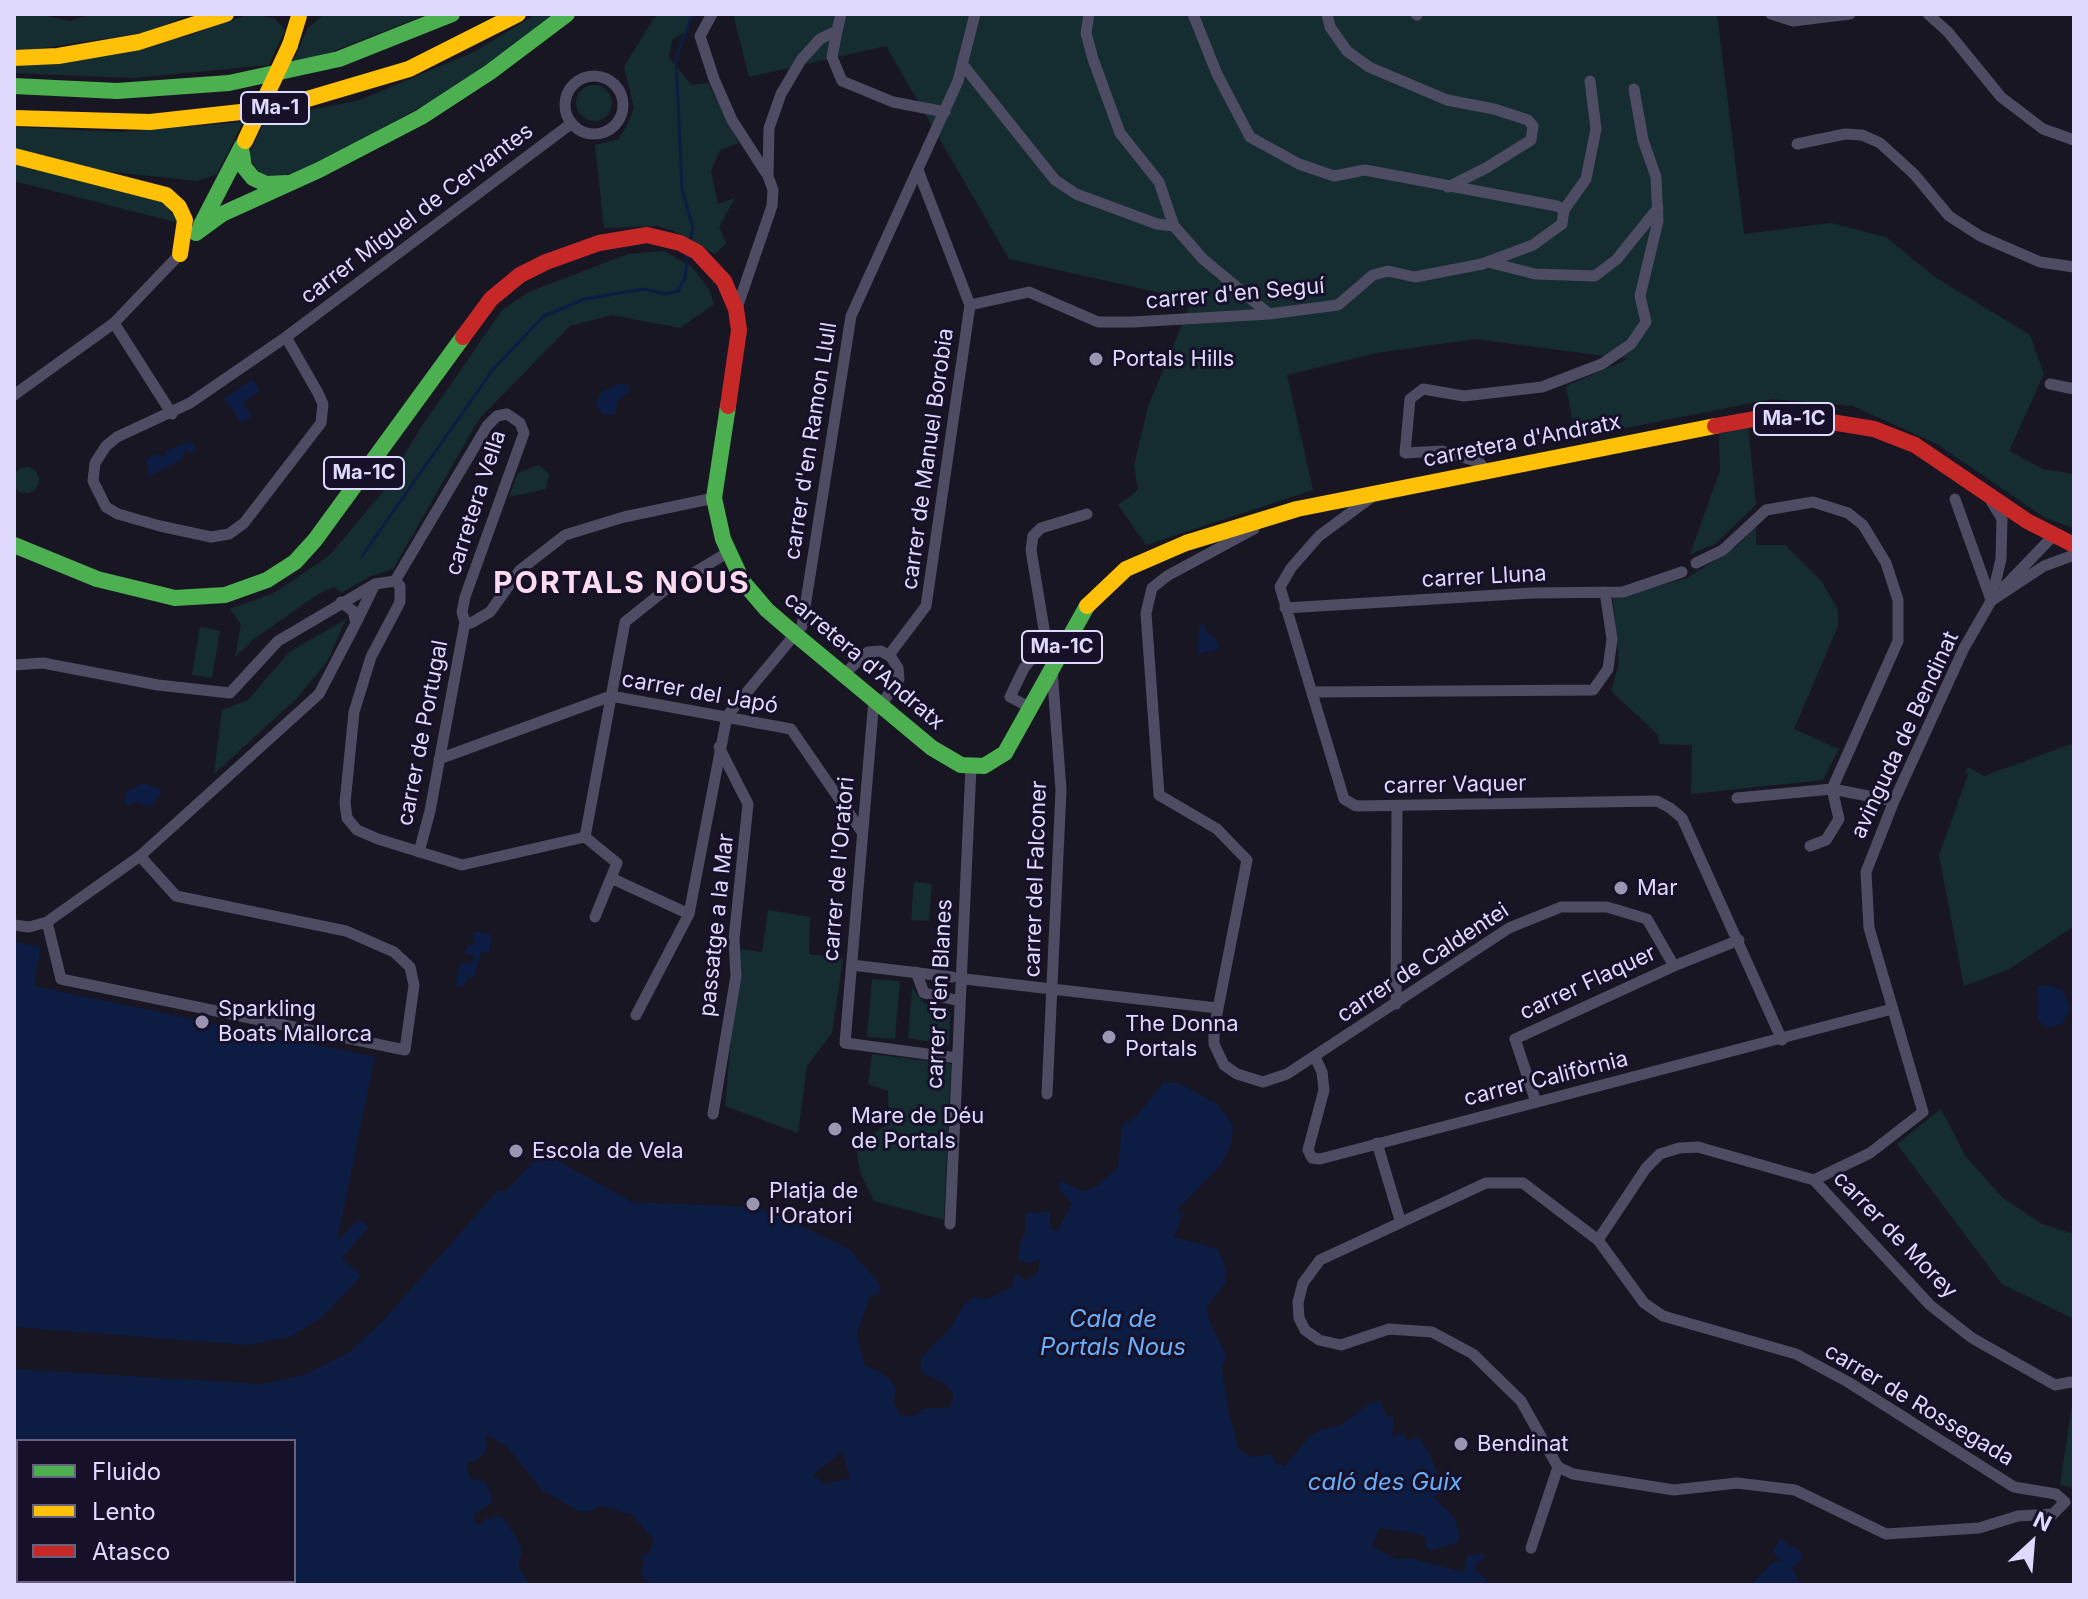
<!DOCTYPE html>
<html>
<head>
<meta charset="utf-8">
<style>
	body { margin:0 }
	#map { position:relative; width:2088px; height:1599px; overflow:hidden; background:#191623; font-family:Inter,sans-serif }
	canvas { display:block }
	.frame { position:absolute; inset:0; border:16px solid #dfd9fe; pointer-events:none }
	.legend { position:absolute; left:16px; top:1439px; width:280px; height:144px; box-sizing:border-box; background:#161128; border:2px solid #66617e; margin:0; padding:10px 14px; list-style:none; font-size:24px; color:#dfd9fe }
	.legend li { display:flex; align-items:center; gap:16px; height:40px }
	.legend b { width:40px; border:2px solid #66617e }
	.north { position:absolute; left:1992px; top:1503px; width:80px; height:80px; -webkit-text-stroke:6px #161128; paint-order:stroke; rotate:26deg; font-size:22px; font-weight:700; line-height:32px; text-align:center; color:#dfd9fe }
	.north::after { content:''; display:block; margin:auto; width:28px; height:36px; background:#dfd9fe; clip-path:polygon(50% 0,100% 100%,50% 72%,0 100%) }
</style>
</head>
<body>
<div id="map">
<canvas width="2088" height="1599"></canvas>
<div class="frame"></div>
<ul class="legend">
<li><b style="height:10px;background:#4caf50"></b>Fluido</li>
<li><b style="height:10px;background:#ffc107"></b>Lento</li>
<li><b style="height:10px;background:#c62828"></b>Atasco</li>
</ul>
<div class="north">N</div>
</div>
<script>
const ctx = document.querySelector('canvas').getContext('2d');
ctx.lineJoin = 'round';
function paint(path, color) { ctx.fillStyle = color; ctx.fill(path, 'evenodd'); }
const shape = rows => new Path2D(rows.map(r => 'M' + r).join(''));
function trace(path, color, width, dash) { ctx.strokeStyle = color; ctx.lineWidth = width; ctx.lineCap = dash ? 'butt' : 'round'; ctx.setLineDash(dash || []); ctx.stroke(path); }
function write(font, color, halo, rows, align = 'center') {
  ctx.font = font + ' Inter,sans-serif'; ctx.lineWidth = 6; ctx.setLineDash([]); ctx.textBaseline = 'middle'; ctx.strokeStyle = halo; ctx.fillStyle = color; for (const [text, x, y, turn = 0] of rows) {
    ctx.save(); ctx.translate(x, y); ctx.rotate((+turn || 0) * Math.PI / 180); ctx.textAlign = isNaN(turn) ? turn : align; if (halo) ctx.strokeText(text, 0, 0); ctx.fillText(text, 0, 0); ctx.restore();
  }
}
paint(shape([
	[14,14,39,14,70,21,93,14,191,14,148,32,30,50,14,50],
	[250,14,274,18,285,30,269,65,133,78,14,73,14,65,187,36],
	[324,14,428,14,331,52,292,63,308,28],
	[536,14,557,14,446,93,298,174,262,176,248,156,266,119,360,100,476,51],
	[660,14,690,14,689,30,672,40,669,57,691,85,708,83,739,143,720,150,711,171,718,204,735,198,719,227,726,243,715,254,674,231,657,226,604,228,595,145,619,139,628,123,634,108,624,67,653,19],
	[733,14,1717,14,1744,234,1831,223,1886,237,1935,277,2030,335,2044,374,2009,451,2043,469,2074,474,2074,528,2045,518,1937,444,1853,406,1772,399,1576,438,1566,386,1628,359,1475,339,1376,353,1287,375,1313,490,1146,545,1118,505,1138,490,1134,465,1148,407,1192,300,1009,259,886,46,749,77],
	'576 103a18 18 0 1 1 36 0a18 18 0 1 1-36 0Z',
	[243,122,217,174,197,181,95,170,14,150,14,127,119,132],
	[14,164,164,202,179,223,14,181],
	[664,251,692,267,709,289,714,304,680,328,612,315,570,326,479,419,393,569,371,576,341,593,334,587,318,594,254,639,235,657,241,624,230,609,274,593,329,556,381,494,420,429,502,310,529,292,628,254],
	[1748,427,1756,505,1715,544,1690,554,1720,471,1719,434],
	[539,465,549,474,546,489,509,497,518,473],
	'13 480a13 13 0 1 1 26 0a13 13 0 1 1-26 0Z',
	[1756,526,1756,545,1785,545,1822,582,1838,610,1838,626,1794,729,1839,749,1823,780,1691,794,1692,745,1659,744,1658,735,1611,691,1619,663,1613,599,1687,578,1737,546],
	[346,619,327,662,296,699,214,774,222,710,248,700,289,652],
	[200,627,220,631,212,678,192,675],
	[2074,743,2074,926,2010,969,1964,986,1939,855,1968,775,1965,772,1968,767,1984,776],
	[914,882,932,884,929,921,911,920],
	[768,910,810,917,809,954,843,959,832,1033,807,1066,798,1133,725,1106,739,949,762,952],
	[872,979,900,981,895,1039,867,1037],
	[912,988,924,1003,950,1010,949,1045,908,1038],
	[872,1054,951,1064,944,1220,874,1201,860,1172,856,1146,889,1123,888,1091,868,1084],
	[1941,1109,1966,1157,2003,1198,2042,1224,2074,1234,2074,1319,2002,1284,1897,1144],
	[2074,1392,2074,1488,2060,1485]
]), '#152d30');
paint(shape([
	[252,379,260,390,243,403,252,416,242,423,224,399],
	[620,383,629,386,629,392,619,399,615,414,603,415,596,406,600,393],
	[191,441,196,450,189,453,186,448,182,459,149,477,146,460,157,454,164,457,165,451],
	[1204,624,1207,633,1216,639,1219,649,1198,654,1199,625],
	[142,783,160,789,161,794,150,807,136,802,127,806,124,794],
	[473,931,492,935,489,952,481,953,474,977,467,978,464,987,455,985,460,964,473,962,474,957,464,953,468,945,475,945],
	[14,942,41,947,34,986,375,1057,337,1241,359,1219,369,1227,342,1258,385,1297,484,1179,498,1190,506,1191,532,1163,553,1158,632,1202,750,1207,775,1213,849,1249,878,1281,881,1293,870,1296,857,1334,864,1364,888,1377,896,1388,894,1401,899,1414,912,1417,923,1409,950,1407,954,1394,945,1384,921,1372,921,1358,950,1329,963,1306,973,1297,987,1299,1012,1287,1015,1273,1026,1281,1037,1273,1040,1260,1029,1263,1018,1260,1020,1243,1026,1231,1025,1213,1050,1212,1050,1229,1057,1231,1072,1204,1059,1189,1060,1181,1084,1191,1098,1186,1118,1167,1122,1126,1136,1117,1163,1083,1179,1083,1218,1105,1233,1125,1232,1142,1221,1165,1178,1209,1178,1215,1184,1211,1174,1237,1218,1249,1226,1270,1225,1284,1207,1306,1209,1319,1226,1356,1222,1369,1228,1409,1239,1450,1252,1457,1271,1454,1275,1462,1285,1466,1308,1438,1320,1430,1340,1426,1368,1404,1381,1401,1386,1416,1394,1416,1392,1437,1404,1433,1407,1442,1418,1436,1430,1454,1445,1493,1433,1497,1454,1517,1460,1536,1457,1543,1432,1550,1426,1547,1426,1538,1420,1534,1379,1528,1372,1547,1397,1559,1410,1558,1459,1571,1465,1570,1467,1555,1482,1554,1486,1558,1476,1564,1475,1569,1491,1585,652,1585,641,1575,644,1561,639,1555,649,1554,654,1540,632,1515,601,1506,587,1512,579,1511,543,1491,507,1447,489,1436,485,1437,487,1448,479,1459,468,1463,467,1471,471,1478,486,1483,492,1498,491,1503,474,1514,475,1523,482,1524,486,1517,491,1521,494,1516,502,1517,517,1538,522,1552,518,1566,530,1585,14,1585],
	[18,1441,294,1441,294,1581,18,1581],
	[842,1452,850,1478,825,1484,813,1475],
	[2050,985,2062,990,2070,1008,2063,1023,2050,1028,2038,1021,2037,986],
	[1780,1539,1800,1551,1802,1560,1792,1568,1801,1585,1750,1585,1775,1561,1781,1561,1773,1552]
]), '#0d1c43');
paint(shape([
	[484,1179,498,1190,380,1324,348,1353,307,1374,262,1384,14,1369,14,1327,247,1345,290,1337,321,1318,362,1276,386,1297]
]), '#191623');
trace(shape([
	[690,241,693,228,682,189,676,57,693,14],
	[362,556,494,368,544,316,585,299,644,289,666,294,678,291,685,278,688,253]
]), '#0d1c43', 3);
trace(shape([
	[712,14,700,36,714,79,732,120,768,176],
	[1089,14,1086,33,1093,59,1120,133,1159,182,1174,226,1203,259,1269,314],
	[1327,14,1330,27,1347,51,1369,67,1447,100,1494,109,1528,120,1533,126,1531,140,1486,168,1448,187],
	[1416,14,1417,15],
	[1771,14,1793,21,1850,14],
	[1928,14,1948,32,2001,97,2043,129,2074,140],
	[837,31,832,57,842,81,893,102,945,112],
	[963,65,1055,180,1076,194,1157,224,1174,226],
	'565 105a29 29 0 1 1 58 0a29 29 0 1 1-58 0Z',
	[1797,144,1845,134,1862,135,1880,143,1914,174,1949,216,1980,236,2040,262,2074,267],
	[1564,210,1586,179,1596,129,1590,81],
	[1488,262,1535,274,1595,276,1617,259,1658,208],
	[970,305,1029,292,1098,322,1133,322,1269,314,1338,305,1373,275,1388,271,1415,277,1482,264,1533,245,1562,224,1564,210,1557,206,1365,170,1334,176,1299,164,1250,137,1217,74,1193,14],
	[737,308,772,206,773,190,768,176,769,128,781,94,801,60,820,39,837,31,841,14],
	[114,323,172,414],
	[286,337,318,393,323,404,321,423,244,523,229,534,211,537,160,526,118,514,106,507,93,481,95,463,106,446,117,437,190,403,286,337,572,123],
	[2050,384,2074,389],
	[14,395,114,323,180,254],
	[1486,471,1479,462,1442,451,1405,453,1410,399,1423,389,1464,396,1542,387,1602,364,1631,344,1646,322,1640,296,1658,221,1656,177,1643,140,1634,89],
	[1373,496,1319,536,1291,568,1280,587,1344,799,1356,806,1657,801,1670,808,1682,818,1782,1040],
	[1955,499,1990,597],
	[1254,529,1167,576,1152,588,1146,613,1159,795,1217,829,1247,860,1214,1029,1214,1044,1224,1065,1237,1074,1263,1082,1287,1074,1509,928,1561,907,1607,907,1647,919,1674,966],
	[1696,563,1723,550,1766,510,1813,502,1848,513,1863,525,1886,563,1898,600,1898,641,1832,789,1839,819,1826,840,1810,846],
	[395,581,400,586,400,602,371,657,354,712,345,803,347,818,357,830,378,839,462,865,585,837],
	[395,581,487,426,497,416,507,414,520,423,524,433,465,597,462,612,465,622],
	[2005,586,2053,536],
	[1991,601,2044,566,2074,555],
	[1285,608,1532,593,1623,592,1682,572],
	[465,622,471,623,490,612,520,570,565,535,624,517,714,498],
	[356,623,375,584],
	[889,655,926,606,970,305,918,170],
	[14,665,43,663,158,685,230,693,278,641,375,584,395,581],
	[844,674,868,652,881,651,891,657,898,668,899,679,881,705],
	[1312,692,1593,690,1608,669,1612,639,1605,592],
	[874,699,845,1043,957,1058],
	[1031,708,1010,697,1024,668,1041,648,1045,635,1031,550,1033,536,1041,528,1087,514],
	[439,759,611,696,791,729,862,832],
	[1737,798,1832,789,1894,801],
	[585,837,625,622,665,590,727,553],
	[585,837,617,863,595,917],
	[419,852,430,811,465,622],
	[611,878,689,914],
	[47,922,61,979,405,1050,414,985,410,967,394,952,346,931,176,896,140,856],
	[14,925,29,927,47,922,140,856,319,694,356,623,353,611,341,602],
	[852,965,952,977],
	[916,972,924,993,960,1001],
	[965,979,1217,1008],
	[1396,1004,1397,806],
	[636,1015,689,914,727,716,802,626,851,316,958,81,975,14],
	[1315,1057,1322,1072,1324,1090,1308,1150,1312,1158,1320,1159,1892,1009],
	[1047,1094,1061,790,1052,669],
	[1536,1102,1515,1039,1674,966,1739,940],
	[713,1114,736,976,734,939,748,804,719,747],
	[1377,1143,1400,1220],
	[1814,1180,1930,1305,1972,1338,2055,1385,2071,1382],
	[950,1224,971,767],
	[1558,1467,1521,1401,1473,1354,1432,1332,1389,1329,1341,1345,1319,1340,1305,1330,1299,1318,1298,1302,1303,1283,1320,1260,1486,1183,1523,1183,1598,1240,1646,1168,1660,1154,1679,1148,1698,1147,1814,1180,1870,1153,1923,1112,1869,928,1866,872,1894,801,1964,648,1991,601,2001,559,2002,519,1991,501],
	[1558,1467,1573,1474,1674,1490,1737,1483,1795,1490,1886,1534,1979,1528,2018,1516,2053,1514,2065,1502,2056,1494,2014,1487,1848,1382,1796,1354,1663,1316,1644,1303,1598,1240],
	[1531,1548,1558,1467]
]), '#4e4c63', 11);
trace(shape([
	[14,86,117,91,229,83,339,59,452,14],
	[241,148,244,167,253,178,266,184,286,183],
	[201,225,242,146],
	[196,233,222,214,319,170,421,117,490,72,567,14],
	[728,406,714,498,723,539,743,582,767,610,796,635,932,748,961,765,984,766,1005,753,1087,606],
	[14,545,97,579,175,598,225,595,267,580,295,562,315,540,463,337]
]), '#4caf50', 16);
trace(shape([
	[290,45,299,16],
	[14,58,58,56,139,42,226,14],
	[14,118,150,122,277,108,409,69,518,14],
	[14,156,166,195,179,207,185,220,180,254],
	[1087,606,1126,569,1186,543,1297,509,1715,426]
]), '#ffc107', 16);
trace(shape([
	[463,337,491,299,520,275,546,262,599,243,647,235,680,243,697,252,724,281,736,309,739,330,728,406],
	[1715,426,1754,419,1825,421,1874,429,1915,445,2027,521,2074,545]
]), '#c62828', 16);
trace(shape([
	[245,141,290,45]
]), '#ffc107', 16);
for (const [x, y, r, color] of [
	[1096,359,8,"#9a95b1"],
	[1621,888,8,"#9a95b1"],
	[202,1022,8,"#9a95b1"],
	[1109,1037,8,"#9a95b1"],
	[835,1129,8,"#9a95b1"],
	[516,1151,8,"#9a95b1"],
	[753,1204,8,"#9a95b1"],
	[1461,1444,8,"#9a95b1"]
]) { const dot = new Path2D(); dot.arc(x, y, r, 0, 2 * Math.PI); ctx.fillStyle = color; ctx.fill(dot); trace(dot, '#161128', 3); }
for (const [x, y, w] of [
	[275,108,68],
	[1794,419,80],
	[364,473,80],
	[1062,647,80]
]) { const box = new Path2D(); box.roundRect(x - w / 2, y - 16, w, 32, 6); ctx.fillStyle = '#161128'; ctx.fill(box); trace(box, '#dfd9fe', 2); }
write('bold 20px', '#dfd9fe', null, [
	["Ma-1",275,108],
	["Ma-1C",1794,419],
	["Ma-1C",364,473],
	["Ma-1C",1062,647]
]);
write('22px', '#dfd9fe', '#161128', [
	["carrer Miguel de Cervantes",417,214,-37],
	["carrer d'en Seguí",1235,294,-5],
	["carrer d'en Ramon Llull",811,441,-81],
	["carretera d'Andratx",1522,441,-11],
	["carrer de Manuel Borobia",928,459,-82],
	["carretera Vella",476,503,-72],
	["carrer Lluna",1484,577,-3],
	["carretera d'Andratx",864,661,40],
	["carrer del Japó",700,693,10],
	["carrer de Portugal",423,733,-79],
	["avinguda de Bendinat",1905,735,-65],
	["carrer Vaquer",1455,785,-1],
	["carrer de l'Oratori",839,869,-85],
	["carrer del Falconer",1036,879,-88],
	["passatge a la Mar",717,925,-84],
	["carrer de Caldentei",1423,963,-33],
	["carrer Flaquer",1588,983,-25],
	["carrer d'en Blanes",940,994,-87],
	["carrer Califòrnia",1546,1079,-14],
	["carrer de Morey",1895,1235,46],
	["carrer de Rossegada",1919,1405,31]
]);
write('22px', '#dfd9fe', '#161128', [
	["Portals Hills",1112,359],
	["Mar",1637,888],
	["Sparkling",218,1009],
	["Boats Mallorca",218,1034],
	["The Donna",1125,1024],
	["Portals",1125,1049],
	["Mare de Déu",851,1116],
	["de Portals",851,1141],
	["Escola de Vela",532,1151],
	["Platja de",769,1191],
	["l'Oratori",769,1216],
	["Bendinat",1477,1444]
], 'left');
write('italic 24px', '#69affc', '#161128', [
	["Cala de",1113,1320],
	["Portals Nous",1113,1348],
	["caló des Guix",1385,1483]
]);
ctx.letterSpacing = '2px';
write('bold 30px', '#fedbef', '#161128', [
	["PORTALS NOUS",622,584]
]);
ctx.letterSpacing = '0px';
</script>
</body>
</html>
